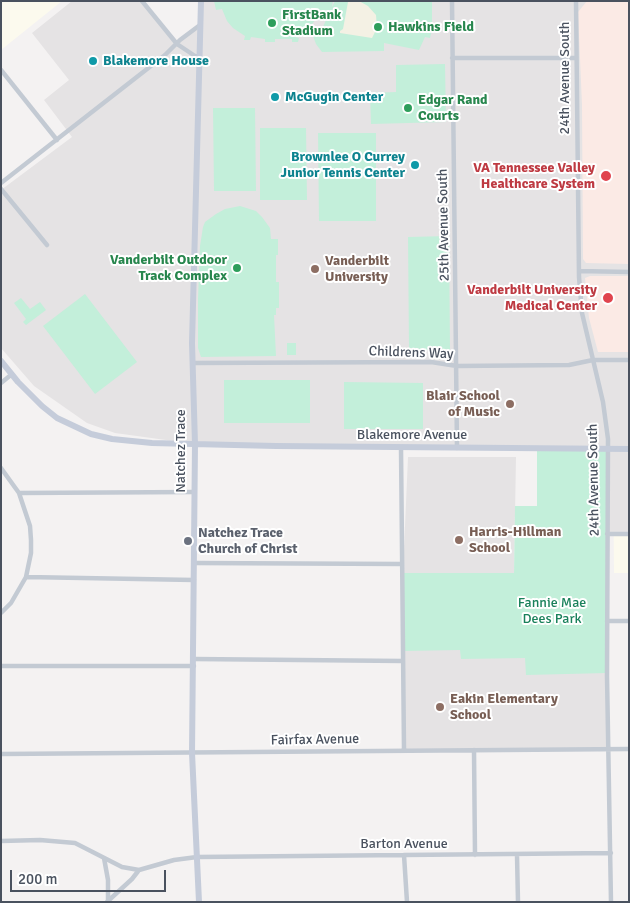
<!DOCTYPE html>
<html>
<head>
<meta charset="utf-8">
<style>
	body { margin:0 }
	#map { position:relative; width:630px; height:903px; overflow:hidden; background:#f4f2f2; font-family:Signika,sans-serif }
	canvas { display:block }
	.frame { position:absolute; inset:0; border:2px solid #4a525f; pointer-events:none }
	.scale { position:absolute; left:10px; top:870px; width:156px; height:22px; box-sizing:border-box; border:2px solid #4a525f; border-top:0; padding-left:6px; font-size:15px; line-height:18px; white-space:nowrap; color:#4a525f; -webkit-text-stroke:4px #fff; paint-order:stroke }
</style>
</head>
<body>
<div id="map">
<canvas width="630" height="903"></canvas>
<div class="frame"></div>
<div class="scale">200 m</div>
</div>
<script>
const ctx = document.querySelector('canvas').getContext('2d');
ctx.lineJoin = 'round';
function paint(path, color) { ctx.fillStyle = color; ctx.fill(path, 'evenodd'); }
const shape = rows => new Path2D(rows.map(r => 'M' + r).join(''));
function trace(path, color, width, dash) { ctx.strokeStyle = color; ctx.lineWidth = width; ctx.lineCap = dash ? 'butt' : 'round'; ctx.setLineDash(dash || []); ctx.stroke(path); }
function write(font, color, halo, rows, align = 'center') {
  ctx.font = font + ' Signika,sans-serif'; ctx.lineWidth = 4; ctx.setLineDash([]); ctx.textBaseline = 'middle'; ctx.strokeStyle = halo; ctx.fillStyle = color; for (const [text, x, y, turn = 0] of rows) {
    ctx.save(); ctx.translate(x, y); ctx.rotate((+turn || 0) * Math.PI / 180); ctx.textAlign = isNaN(turn) ? turn : align; if (halo) ctx.strokeText(text, 0, 0); ctx.fillText(text, 0, 0); ctx.restore();
  }
}
paint(shape([
	[1,1,62,1,1,50],
	[629,460,629,573,614,573,613,462]
]), '#fcfaee');
paint(shape([
	[72,1,142,1,177,44,200,25,201,1,629,1,629,534,607,534,607,449,195,444,115,433,87,423,34,386,1,348,1,190,72,137,44,100,69,80,32,33],
	[408,457,516,457,514,573,403,573],
	[607,632,609,749,404,750,403,636]
]), '#e5e3e4');
paint(shape([
	[587,1,629,1,629,264,586,263,583,259,582,105,578,12],
	[590,276,629,276,629,352,598,352,589,318,585,278]
]), '#fbeae5');
paint(shape([
	[214,1,333,1,332,7,335,1,432,1,432,30,430,38,425,37,419,50,384,43,384,51,322,52,316,44,313,36,314,32,320,34,326,20,318,16,307,31,295,37,299,38,298,42,292,42,292,39,275,39,275,42,265,42,265,39,251,37,250,40,244,40,245,36,233,28,227,21,222,9,216,10],
	[445,64,446,122,371,124,370,93,396,92,396,65],
	[213,108,255,108,256,191,214,191],
	[260,128,306,128,307,200,260,200],
	[318,133,376,133,376,221,319,221],
	[240,206,256,211,262,217,270,228,271,239,278,239,278,255,276,255,276,282,279,282,279,308,276,308,276,315,274,315,276,356,201,357,198,348,198,299,200,246,203,227,205,222,216,214,225,209],
	[449,236,450,350,419,350,418,348,409,348,408,237],
	[85,294,137,362,95,394,43,326],
	[21,298,30,309,40,302,46,310,26,325,23,322,26,319,14,303],
	[287,343,296,343,296,355,287,355],
	[224,380,310,380,310,423,224,423],
	[344,382,423,383,423,429,344,429],
	[537,448,607,448,607,673,526,675,525,658,461,659,460,650,403,651,403,573,514,573,515,506,537,506]
]), '#c3efda');
paint(shape([
	[359,1,368,6,376,15,377,28,372,38,340,33,340,31,343,29,348,2]
]), '#f4f1e4');
trace(shape([
	[142,1,177,44,195,56,200,57],
	[452,1,457,448],
	[576,1,579,277,582,313,603,402,608,439,607,676,611,902],
	[452,58,576,58],
	[1,70,57,140],
	[1,183,165,55,180,40,200,25],
	[1,189,47,245],
	[579,271,629,272],
	[193,363,431,362,457,366,569,365,593,360,629,360],
	[1,383,12,374],
	[401,448,404,750],
	[1,468,19,493,30,526,31,540,31,553,26,577,11,603,1,613],
	[19,493,194,492],
	[607,534,629,534],
	[194,563,402,564],
	[26,577,194,580],
	[607,621,629,621],
	[194,659,403,661],
	[1,666,194,666],
	[474,750,475,855],
	[1,754,629,749],
	[1,841,40,840,75,843,122,867,139,870],
	[404,855,407,902],
	[517,855,518,902],
	[104,858,108,880,108,902],
	[107,902,132,879,139,870,174,860,197,857,611,853]
]), '#c3cad3', 4.5);
trace(shape([
	[1,361,18,382,42,406,57,418,91,434,112,439,152,443,276,446,629,449],
	[199,902,192,753,195,444,192,343,201,1]
]), '#c5ccda', 6);
for (const [x, y, r, color] of [
	[272,23,5,"#2e9e5b"],
	[378,27,5,"#2e9e5b"],
	[93,61,5,"#0f9aa8"],
	[275,97,5,"#0f9aa8"],
	[408,108,5,"#2e9e5b"],
	[415,165,5,"#0f9aa8"],
	[606,176,6,"#e0444e"],
	[237,268,5,"#2e9e5b"],
	[315,269,5,"#8d6e63"],
	[608,298,6,"#e0444e"],
	[510,404,5,"#8d6e63"],
	[459,540,5,"#8d6e63"],
	[188,541,5,"#6b7280"],
	[440,707,5,"#8d6e63"]
]) { const dot = new Path2D(); dot.arc(x, y, r, 0, 2 * Math.PI); ctx.fillStyle = color; ctx.fill(dot); trace(dot, '#fff', 2); }
write('bold 14px', '#27864d', '#fff', [
	["FirstBank",282,15],
	["Stadium",282,31],
	["Hawkins Field",388,27],
	["Edgar Rand",418,100],
	["Courts",418,116],
	["Vanderbilt Outdoor",227,260,"right"],
	["Track Complex",227,276,"right"]
], 'left');
write('bold 14px', '#0d838f', '#fff', [
	["Blakemore House",103,61],
	["McGugin Center",285,97],
	["Brownlee O Currey",405,157,"right"],
	["Junior Tennis Center",405,173,"right"]
], 'left');
write('14px', '#4a525f', '#fff', [
	["24th Avenue South",565,78,-90],
	["25th Avenue South",444,225,-91],
	["Childrens Way",411,353,2],
	["Blakemore Avenue",412,435],
	["Natchez Trace",181,451,-90],
	["24th Avenue South",594,480,-91],
	["Fairfax Avenue",315,740,-1],
	["Barton Avenue",404,844]
]);
write('bold 14px', '#be3a42', '#fff', [
	["VA Tennessee Valley",595,168],
	["Healthcare System",595,184],
	["Vanderbilt University",597,290],
	["Medical Center",597,306]
], 'right');
write('bold 14px', '#785e54', '#fff', [
	["Vanderbilt",325,261],
	["University",325,277],
	["Blair School",500,396,"right"],
	["of Music",500,412,"right"],
	["Harris-Hillman",469,532],
	["School",469,548],
	["Eakin Elementary",450,699],
	["School",450,715]
], 'left');
write('bold 14px', '#5b616d', '#fff', [
	["Natchez Trace",198,533],
	["Church of Christ",198,549]
], 'left');
write('14px', '#1a815b', '#fff', [
	["Fannie Mae",552,603],
	["Dees Park",552,619]
]);
</script>
</body>
</html>
